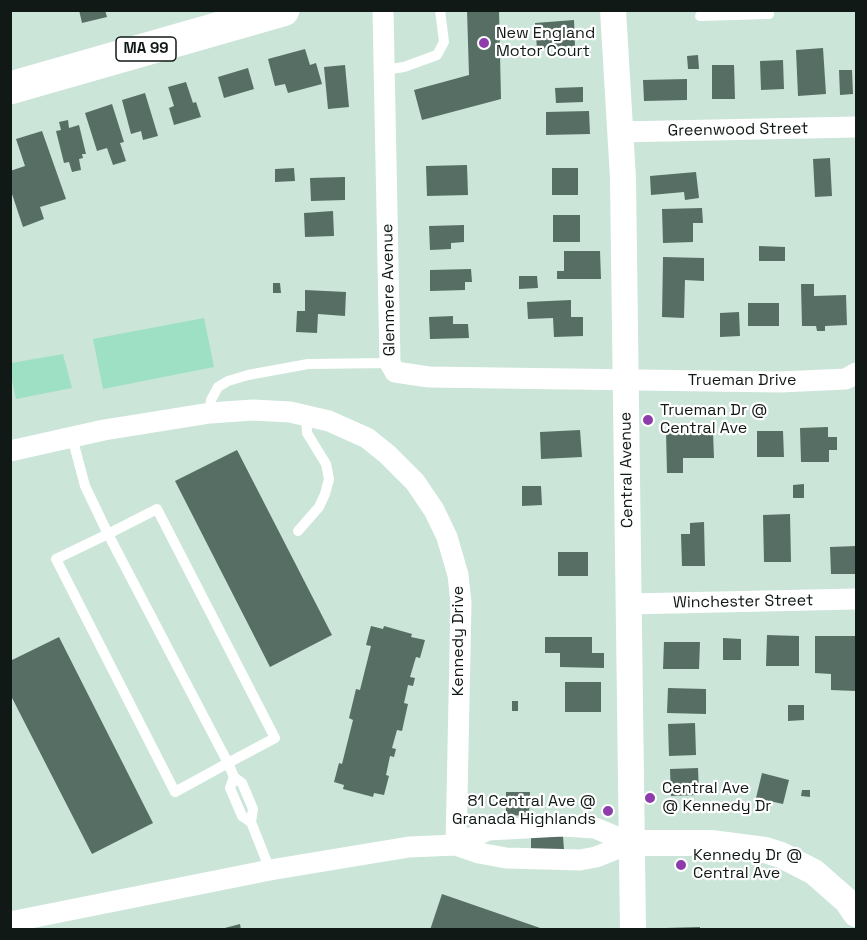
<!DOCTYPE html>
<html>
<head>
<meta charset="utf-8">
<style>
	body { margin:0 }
	#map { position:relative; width:867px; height:940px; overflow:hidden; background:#cbe5d9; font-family:"Space Grotesk",sans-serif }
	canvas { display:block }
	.frame { position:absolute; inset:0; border:12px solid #101915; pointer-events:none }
</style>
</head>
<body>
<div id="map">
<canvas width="867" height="940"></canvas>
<div class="frame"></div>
</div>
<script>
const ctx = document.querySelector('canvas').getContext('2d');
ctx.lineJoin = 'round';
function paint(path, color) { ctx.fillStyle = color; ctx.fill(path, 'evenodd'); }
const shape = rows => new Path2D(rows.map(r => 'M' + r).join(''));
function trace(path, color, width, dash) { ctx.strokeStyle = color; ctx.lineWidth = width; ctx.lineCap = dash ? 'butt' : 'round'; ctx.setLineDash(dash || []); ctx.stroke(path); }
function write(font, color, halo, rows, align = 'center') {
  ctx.font = font + ' "Space Grotesk",sans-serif'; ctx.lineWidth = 4.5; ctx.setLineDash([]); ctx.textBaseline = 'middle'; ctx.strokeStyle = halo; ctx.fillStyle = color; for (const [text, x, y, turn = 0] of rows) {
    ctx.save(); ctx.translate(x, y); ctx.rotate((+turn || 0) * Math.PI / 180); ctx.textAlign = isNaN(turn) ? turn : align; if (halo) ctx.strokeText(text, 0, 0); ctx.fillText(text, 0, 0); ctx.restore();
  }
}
paint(shape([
	[204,318,214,367,103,389,93,339],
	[63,354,72,388,16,399,11,375,11,363]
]), '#9ee0c4');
paint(shape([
	[79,10,105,10,107,17,82,23],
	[467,10,499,10,501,99,422,120,414,90,469,75],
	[574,20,575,46,537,49,535,23],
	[823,48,826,94,798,96,796,50],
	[305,49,310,65,316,63,322,84,288,93,285,84,275,86,268,59],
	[698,55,699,69,688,69,687,56],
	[783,60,784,89,761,90,760,61],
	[345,65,349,107,328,109,324,67],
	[712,65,734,65,735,99,712,99],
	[248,68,254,89,224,98,218,77],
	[839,70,852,70,853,94,840,95],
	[687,79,687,100,644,101,643,80],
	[186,82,193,103,196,102,201,117,174,125,169,108,174,106,168,87],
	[583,87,583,102,556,103,555,88],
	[145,93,158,136,143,140,141,131,131,134,122,100],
	[112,104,124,142,120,143,126,161,113,165,107,148,97,151,85,113],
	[589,111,590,134,546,135,546,112],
	[68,120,69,128,79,125,86,154,82,154,83,158,79,159,81,170,72,172,69,162,64,163,56,131,61,130,59,122],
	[42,131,66,199,40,207,44,219,23,227,10,188,10,171,25,166,16,139],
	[830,158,832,196,815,197,813,159],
	[467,165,468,195,427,196,426,166],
	[294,168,295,181,275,182,275,169],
	[552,168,578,168,578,195,552,195],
	[696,172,699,198,685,200,684,192,651,195,650,176],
	[345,177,345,200,311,201,310,178],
	[702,208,703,223,693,223,693,242,663,243,662,209],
	[333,211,334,236,305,237,304,213],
	[553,215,580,215,580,242,553,242],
	[464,225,464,242,451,243,451,249,430,250,429,226],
	[759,246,785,247,785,261,759,261],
	[564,251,600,251,601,279,557,279,557,271,564,271],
	[663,257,704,258,704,281,685,280,684,318,662,317],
	[471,269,472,282,465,282,465,290,430,291,430,270],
	[519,276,537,276,538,288,519,289],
	[273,283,280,283,281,293,273,293],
	[801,284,814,284,814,296,846,295,847,325,825,326,825,331,817,331,816,326,802,326],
	[305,290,346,292,345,316,318,314,317,333,296,332,297,311,305,311],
	[571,300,571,317,583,317,583,336,554,337,553,318,528,319,527,302],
	[748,303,779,303,779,326,748,326],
	[739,312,740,336,720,337,720,313],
	[453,316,453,324,468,324,469,338,430,339,429,317],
	[828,427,828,437,837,437,837,450,829,450,829,462,801,462,800,428],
	[580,430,582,457,541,459,540,432],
	[666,431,713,431,714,458,683,458,683,473,667,473],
	[757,431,783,431,784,457,757,457],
	[237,450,332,635,270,667,175,481],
	[804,484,804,498,793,498,793,485],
	[522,486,541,486,542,505,522,506],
	[790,514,791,562,764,562,763,515],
	[704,522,705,566,682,566,681,534,690,534,690,523],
	[856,546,856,574,831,574,830,547],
	[558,552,588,552,588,576,558,576],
	[371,626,383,629,384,626,412,634,411,637,425,640,420,658,416,657,410,677,415,678,413,686,408,685,404,703,408,704,402,731,397,730,392,748,396,749,394,757,390,756,386,775,389,776,384,795,374,793,373,797,343,789,344,785,334,782,339,763,342,764,353,720,349,718,356,689,360,690,371,646,366,645],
	[767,635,799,636,799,666,766,666],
	[815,636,856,636,856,691,831,690,831,674,815,673],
	[59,637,153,823,92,854,10,694,10,661],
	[545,637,592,637,592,653,604,653,604,668,560,667,560,653,545,653],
	[723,638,741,639,741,660,723,660],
	[664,642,700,642,699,669,663,669],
	[565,682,601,682,601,712,565,712],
	[668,688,706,689,706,714,667,713],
	[512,701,518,701,518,711,512,711],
	[788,705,804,705,804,720,788,721],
	[695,723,696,755,669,756,668,724],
	[698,768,699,795,671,796,670,769],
	[762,773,789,780,783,804,756,798],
	[802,790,810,790,810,797,801,796],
	[506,792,530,792,529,816,506,815],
	[563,836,564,850,531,851,531,837],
	[442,894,543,929,543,930,430,930],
	[240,924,241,930,221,930,221,929],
	[700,927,700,930,666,930,666,928]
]), '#576e64');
trace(shape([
	[700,16,769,14],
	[384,70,404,67,437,55,444,42,440,10],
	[210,413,211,400,218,387,228,381,248,375,308,364,390,363],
	[72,437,85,486,108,534,157,509,275,738,228,763,175,792,56,559,108,534,228,763,234,777,242,783,253,809,251,822,242,816,230,788,234,777],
	[298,531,319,507,325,494,329,479,326,464,307,433,306,415],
	[251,822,270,870]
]), '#fff', 10);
trace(shape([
	[383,10,390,363,395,372,429,377,780,382,846,379,856,373],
	[620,132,856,127],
	[10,451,104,430,210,413,253,410,290,412,329,421,367,438,387,454,415,482,434,510,447,537,458,575,461,603,456,845],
	[629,604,856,599],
	[456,845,488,830,562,826,595,828,631,843],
	[10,922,270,870,409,847,456,845,479,853,506,858,580,860,596,857,631,843]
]), '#fff', 21);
trace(shape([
	[613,10,623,178,633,930],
	[631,843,711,843,765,850,781,855,814,872,847,901,856,914]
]), '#fff', 26);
trace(shape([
	[10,88,283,10]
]), '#fff', 33);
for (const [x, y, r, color] of [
	[484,43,6,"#8e3cab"],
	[648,420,6,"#8e3cab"],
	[650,798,6,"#8e3cab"],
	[608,811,6,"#8e3cab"],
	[681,865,6,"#8e3cab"]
]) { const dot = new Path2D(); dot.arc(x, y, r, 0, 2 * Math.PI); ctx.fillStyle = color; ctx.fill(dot); trace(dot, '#fff', 2); }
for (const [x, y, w] of [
	[146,49,60]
]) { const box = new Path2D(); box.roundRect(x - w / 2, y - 12, w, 24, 4.5); ctx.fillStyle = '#fff'; ctx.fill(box); trace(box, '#101915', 1.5); }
write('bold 15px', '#101915', null, [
	["MA 99",146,49]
]);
write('16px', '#101915', '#fff', [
	["New England",496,34],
	["Motor Court",496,52],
	["Trueman Dr @",660,411],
	["Central Ave",660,429],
	["Central Ave",662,789],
	["@ Kennedy Dr",662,807],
	["81 Central Ave @",596,802,"right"],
	["Granada Highlands",596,820,"right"],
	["Kennedy Dr @",693,856],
	["Central Ave",693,874]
], 'left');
write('16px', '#101915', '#fff', [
	["Greenwood Street",738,130,-1],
	["Glenmere Avenue",389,290,-91],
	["Trueman Drive",742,381],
	["Central Avenue",627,470,-91],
	["Winchester Street",743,602,-1],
	["Kennedy Drive",459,641,-90]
]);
</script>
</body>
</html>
